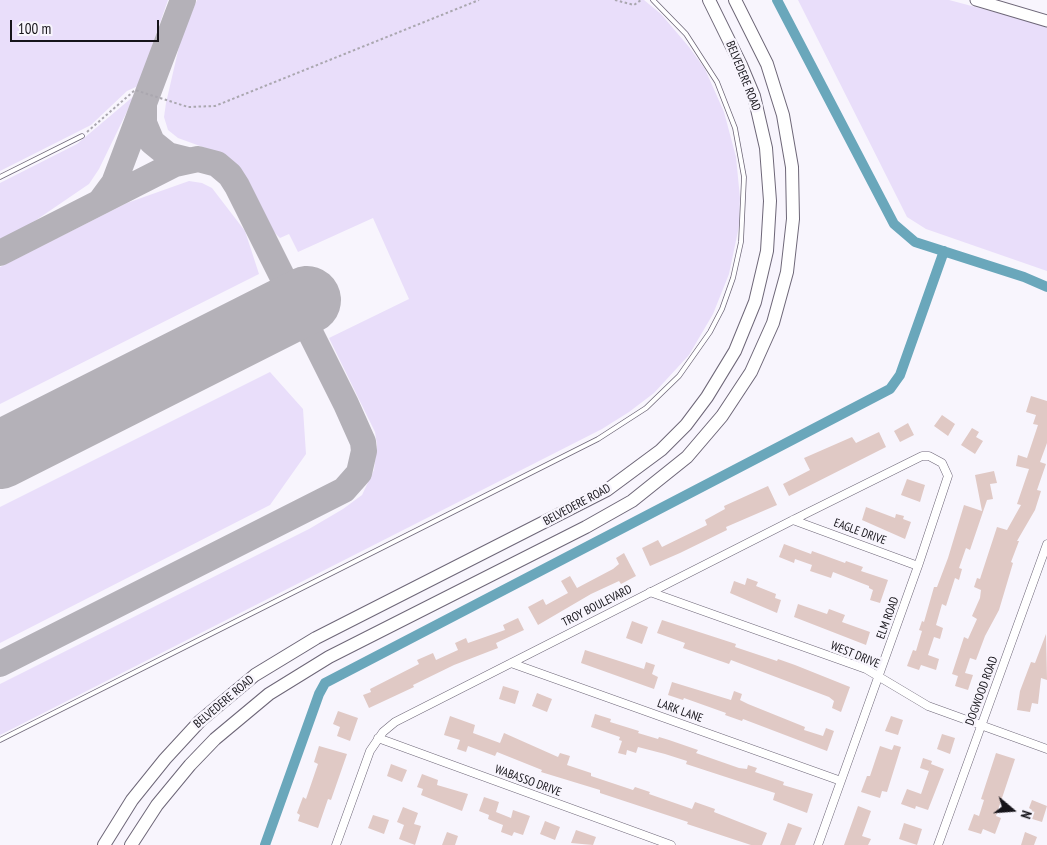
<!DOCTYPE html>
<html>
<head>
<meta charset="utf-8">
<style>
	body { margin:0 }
	#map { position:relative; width:1047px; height:845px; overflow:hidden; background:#f8f5fd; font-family:"PT Sans Narrow",sans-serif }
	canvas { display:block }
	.north { position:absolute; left:987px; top:785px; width:50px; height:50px; -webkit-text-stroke:4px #f8f5fd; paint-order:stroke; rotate:108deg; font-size:14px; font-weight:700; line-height:20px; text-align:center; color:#16141a }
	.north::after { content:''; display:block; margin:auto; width:18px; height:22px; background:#16141a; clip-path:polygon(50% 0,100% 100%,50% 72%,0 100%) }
	.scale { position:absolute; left:10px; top:20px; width:149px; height:22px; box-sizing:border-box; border:2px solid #16141a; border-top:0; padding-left:6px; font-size:15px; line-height:18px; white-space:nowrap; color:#16141a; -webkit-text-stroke:4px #f8f5fd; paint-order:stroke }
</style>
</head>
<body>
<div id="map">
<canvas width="1047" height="845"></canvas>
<div class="north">N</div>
<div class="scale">100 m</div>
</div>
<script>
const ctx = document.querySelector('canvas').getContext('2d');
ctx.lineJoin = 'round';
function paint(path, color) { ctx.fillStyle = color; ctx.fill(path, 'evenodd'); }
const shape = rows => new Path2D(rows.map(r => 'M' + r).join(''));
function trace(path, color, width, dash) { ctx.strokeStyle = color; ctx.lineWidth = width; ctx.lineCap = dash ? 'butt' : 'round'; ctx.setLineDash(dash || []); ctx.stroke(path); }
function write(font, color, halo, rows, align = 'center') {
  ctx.font = font + ' "PT Sans Narrow",sans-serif'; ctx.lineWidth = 5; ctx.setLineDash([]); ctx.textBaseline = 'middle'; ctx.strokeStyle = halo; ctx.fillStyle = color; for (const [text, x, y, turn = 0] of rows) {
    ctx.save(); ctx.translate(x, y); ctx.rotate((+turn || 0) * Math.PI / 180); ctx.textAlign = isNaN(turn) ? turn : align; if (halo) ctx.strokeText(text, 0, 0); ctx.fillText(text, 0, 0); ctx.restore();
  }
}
paint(shape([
	[0,0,168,0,138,86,127,91,91,125,0,171],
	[197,0,644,0,661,14,689,47,705,69,724,112,736,157,740,198,739,226,729,274,713,314,689,355,654,393,629,412,602,429,0,735,0,684,309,529,343,509,362,495,374,470,377,445,375,432,329,338,409,299,373,218,298,252,289,234,280,238,273,231,244,176,235,165,222,154,178,138,168,130,164,117,166,103,181,38],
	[798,0,949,0,1047,26,1047,271,926,229,907,217],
	[135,95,99,169,89,184,26,227,0,240,0,183,77,144],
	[189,181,202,183,212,188,245,231,259,274,0,404,0,267,127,203],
	[270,372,303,409,306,454,270,505,0,643,0,507]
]), '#e9defa');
trace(shape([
	[777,0,894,224,915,242,1024,277,1047,287],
	[265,845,319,694,325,683,890,389,900,375,944,251]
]), '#6aa7bb', 10);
trace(shape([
	[144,104,144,123,152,142,168,155,188,160],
	[100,202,114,183,183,0],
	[0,253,175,164,198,159,217,164,230,175,237,186,346,404,363,442,364,451,359,473,344,490,0,664]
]), '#b4b1b8', 26);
trace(shape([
	[0,455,307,300]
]), '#b4b1b8', 68);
paint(shape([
	[1031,396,1047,401,1047,443,1040,462,1046,464,1037,490,1041,491,1035,510,1017,541,1019,541,1011,562,1013,563,999,610,985,636,976,660,970,658,965,673,973,675,968,690,955,686,958,676,952,674,964,637,968,639,977,619,972,616,980,598,981,590,974,587,977,578,980,579,997,527,1007,530,1021,505,1017,504,1029,469,1016,466,1018,455,1027,458,1038,425,1033,424,1036,415,1026,412],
	[942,415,955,424,948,436,934,426],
	[908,423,914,435,900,442,894,431],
	[972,428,979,432,976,437,983,441,975,454,961,445],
	[879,432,886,447,789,496,783,484,810,470,804,458,852,437,856,443],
	[994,471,997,483,990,484,993,499,987,500,970,550,966,548,959,568,962,569,959,580,955,578,946,606,942,604,936,625,943,628,940,639,934,637,928,655,939,659,936,670,921,665,919,670,907,666,913,650,916,651,922,631,919,630,922,621,924,622,934,587,937,587,948,558,964,505,982,511,975,475],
	[907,479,925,485,920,502,901,495],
	[768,486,777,505,726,527,727,530,680,553,650,566,642,548,658,540,662,547,707,525,705,520,725,509,724,506],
	[866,507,895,518,896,514,904,516,903,519,911,522,905,539,862,520],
	[784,544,811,554,812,551,845,563,846,561,863,567,861,571,888,580,880,603,870,600,873,590,869,588,869,586,833,572,831,578,810,571,812,565,795,559,794,563,779,557],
	[624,553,636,576,621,584,619,581,591,594,538,625,528,607,543,599,546,605,568,593,561,581,570,576,577,588,613,569,619,564,616,558],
	[747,578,758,582,756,586,776,594,775,598,781,600,777,613,730,593,734,581,745,585],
	[798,604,827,614,829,609,845,615,842,622,870,632,866,645,794,617],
	[518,618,524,630,496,643,498,648,454,665,413,685,414,687,369,708,363,695,371,692,370,689,419,664,417,660,433,653,436,660,458,650,455,643,466,638,468,643,505,630,503,625],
	[662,620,736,644,735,647,777,661,778,659,795,665,850,687,841,712,832,708,834,701,829,697,731,660,729,664,683,648,685,643,657,633],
	[632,621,648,627,642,644,626,638],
	[1046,634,1047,680,1041,678,1038,704,1032,703,1030,712,1017,710,1020,691,1031,662,1035,663],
	[585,650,644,669,646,662,655,665,652,674,658,677,654,689,581,663],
	[672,682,731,700,734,691,742,694,740,700,748,704,805,727,804,730,823,736,826,728,834,731,827,751,743,719,742,721,725,715,726,713,684,698,683,700,668,695],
	[503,686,519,691,515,704,499,699],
	[537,693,552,699,547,712,532,706],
	[338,711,358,718,350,741,337,736,340,727,333,724],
	[595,714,611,719,610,722,639,731,638,733,658,739,659,737,669,740,698,750,696,753,739,768,747,769,748,765,757,768,755,772,784,782,783,785,813,794,807,813,773,800,775,793,686,764,687,761,665,754,638,747,636,753,627,750,626,755,618,753,622,741,619,740,620,737,591,727],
	[450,716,475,725,473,733,500,743,504,733,558,757,560,753,570,756,567,765,591,773,591,776,633,790,635,787,650,792,649,794,692,809,695,802,715,809,714,812,767,833,762,845,751,845,687,824,688,822,600,793,600,790,541,772,542,770,497,752,495,756,468,746,466,752,457,749,460,740,444,735],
	[891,716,903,720,898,735,885,731],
	[942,734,955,738,950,754,937,749],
	[894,745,901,747,887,792,882,791,880,798,861,792,867,776,870,776,880,746,892,750],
	[319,746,347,754,331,800,328,799,318,828,298,821,300,815,297,813,303,797,306,799,318,764,314,762],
	[996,753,1015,759,996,816,1001,818,995,834,983,829,981,834,968,830,974,814,979,816,984,800,981,799],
	[923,758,932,761,931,764,944,769,928,810,916,806,915,809,901,804,907,789,921,794,931,765,929,771,920,768],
	[391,764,407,770,402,782,387,776],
	[422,774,438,780,437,785,468,794,462,811,421,795,423,789,417,787],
	[484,797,499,802,496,812,511,818,513,810,530,816,523,835,514,832,512,836,501,832,503,825,488,819,489,815,479,811],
	[1032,800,1047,806,1042,822,1029,818,1032,810,1029,808],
	[858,806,871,811,862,836,871,839,868,845,844,845],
	[403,807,418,813,414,824,421,826,415,845,399,839,404,825,397,822],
	[373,815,389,820,384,834,368,828],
	[545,821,560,827,555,840,540,834],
	[788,823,802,828,795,845,780,845],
	[904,823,922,829,917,845,899,839],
	[576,830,596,837,593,845,571,843],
	[447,832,458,836,455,845,442,845],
	[1025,832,1037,837,1034,845,1021,845]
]), '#e0c9c5');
const lane = shape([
	[0,177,82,136],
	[0,740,598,439,646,408,679,376,710,332,722,309,733,278,741,242,744,177,735,128,717,82,686,34,653,0]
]);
const street = shape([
	[793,520,918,566],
	[650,592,866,669,928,706,1047,749],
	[511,663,841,781],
	[378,738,671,845],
	[336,845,370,751,383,732,395,722,793,520,922,456,929,456,942,463,948,476,918,566,818,845],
	[938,845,1047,544]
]);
const secondary = shape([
	[976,0,1047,21]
]);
const primary = shape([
	[104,845,132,800,165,759,200,721,255,675,316,638,607,490,661,450,686,425,707,397,735,351,755,302,767,251,770,201,766,148,754,96,741,65,709,0],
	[131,845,157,805,190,765,215,739,269,694,329,657,586,527,632,501,687,457,722,416,751,372,773,323,787,272,793,219,792,167,783,115,767,64,735,0]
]);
trace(lane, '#6e6778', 5.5);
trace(street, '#6e6778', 9);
trace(secondary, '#6e6778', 13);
trace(primary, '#6e6778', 14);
trace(shape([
	[615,0,634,5,641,0],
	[87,132,135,90,188,107,215,106,479,0]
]), '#aaa7af', 2, [2.5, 2.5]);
trace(lane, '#fff', 4);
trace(street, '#fff', 8);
trace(secondary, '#fff', 11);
trace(primary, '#fff', 12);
write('12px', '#16141a', '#f8f5fd', [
	["BELVEDERE ROAD",743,76,68],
	["BELVEDERE ROAD",577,505,-28],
	["EAGLE DRIVE",860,532,20],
	["TROY BOULEVARD",597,606,-27],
	["ELM ROAD",888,618,-70],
	["WEST DRIVE",855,655,22],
	["DOGWOOD ROAD",982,691,-70],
	["BELVEDERE ROAD",224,702,-40],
	["LARK LANE",680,711,20],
	["WABASSO DRIVE",528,781,20]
]);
</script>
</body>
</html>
